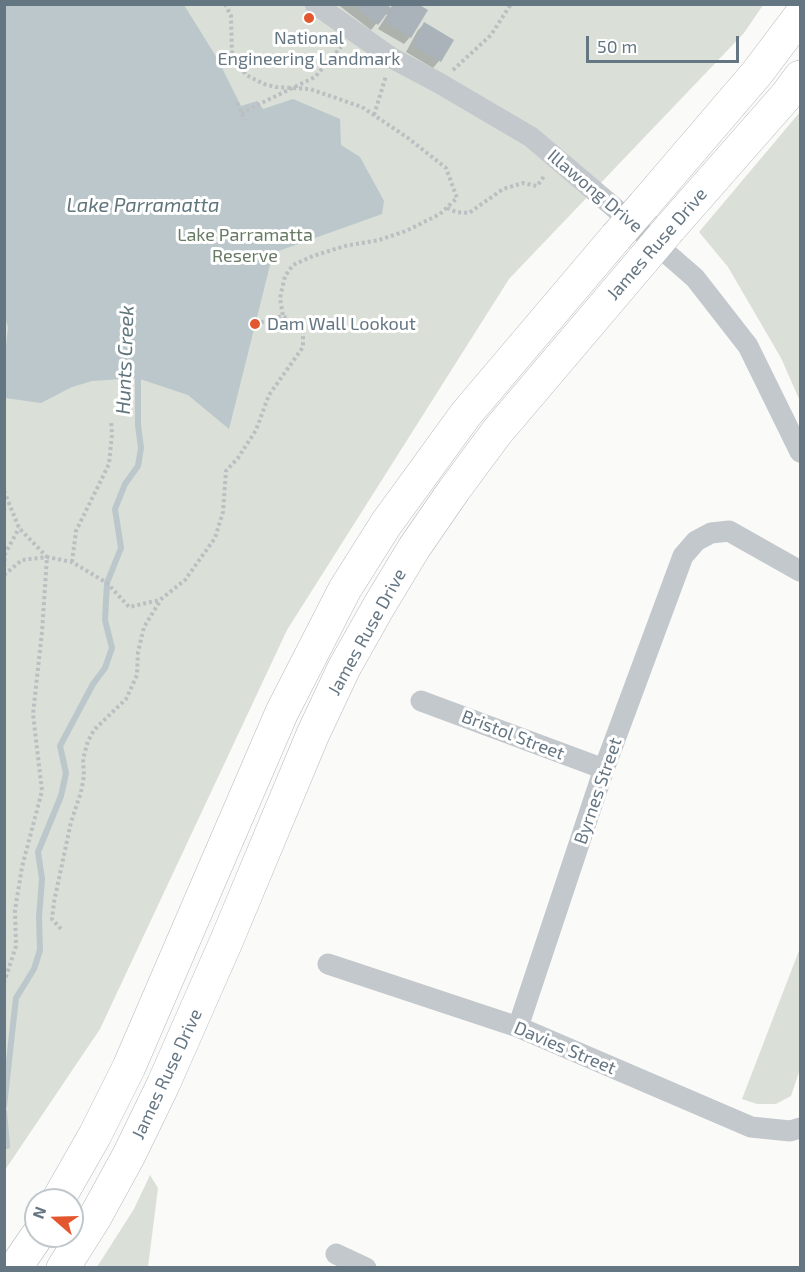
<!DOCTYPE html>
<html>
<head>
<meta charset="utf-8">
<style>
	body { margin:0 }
	#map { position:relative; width:805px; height:1272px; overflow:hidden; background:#fafaf8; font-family:"Exo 2",sans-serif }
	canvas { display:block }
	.frame { position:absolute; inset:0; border:6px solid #657683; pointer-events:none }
	.north { position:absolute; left:24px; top:1188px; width:60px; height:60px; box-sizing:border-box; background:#fff; border:2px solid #c1c8cd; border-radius:50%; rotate:290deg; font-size:16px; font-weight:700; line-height:24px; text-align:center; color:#657683 }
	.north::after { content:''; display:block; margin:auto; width:21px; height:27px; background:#e4572e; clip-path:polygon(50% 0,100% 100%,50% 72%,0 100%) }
	.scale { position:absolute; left:586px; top:36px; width:153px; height:27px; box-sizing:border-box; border:3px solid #657683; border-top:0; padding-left:8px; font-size:18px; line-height:21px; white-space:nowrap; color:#657683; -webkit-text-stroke:4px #fff; paint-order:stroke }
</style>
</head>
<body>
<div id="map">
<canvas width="805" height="1272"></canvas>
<div class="frame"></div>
<div class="north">N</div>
<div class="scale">50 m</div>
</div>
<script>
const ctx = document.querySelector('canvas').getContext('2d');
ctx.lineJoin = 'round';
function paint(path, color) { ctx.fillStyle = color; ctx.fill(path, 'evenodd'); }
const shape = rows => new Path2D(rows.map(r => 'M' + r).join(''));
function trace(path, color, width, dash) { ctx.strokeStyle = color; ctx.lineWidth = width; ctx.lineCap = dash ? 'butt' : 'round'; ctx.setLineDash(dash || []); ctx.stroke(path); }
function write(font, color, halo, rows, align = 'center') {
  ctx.font = font + ' "Exo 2",sans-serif'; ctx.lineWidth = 6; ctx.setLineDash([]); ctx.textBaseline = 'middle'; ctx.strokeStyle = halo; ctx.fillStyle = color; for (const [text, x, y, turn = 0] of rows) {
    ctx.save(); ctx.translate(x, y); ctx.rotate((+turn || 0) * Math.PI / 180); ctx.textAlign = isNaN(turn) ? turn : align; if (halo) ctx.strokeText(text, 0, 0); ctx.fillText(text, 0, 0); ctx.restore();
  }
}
paint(shape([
	[5,5,763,5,744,33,509,279,287,630,100,1029,5,1170],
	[800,112,800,401,781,358,728,267,699,232],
	[800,948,800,1069,791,1096,776,1104,757,1104,742,1099],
	[150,1175,158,1188,148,1267,97,1267,134,1209]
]), '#dadfd7');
paint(shape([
	[5,4,184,5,217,58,241,106,257,101,263,109,293,99,340,119,341,145,360,157,384,201,382,214,273,253,229,429,188,395,137,378,92,381,72,387,41,403,5,398,4,362,8,328,4,312]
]), '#bbc7cb');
paint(shape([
	[337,4,385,4,390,9,393,4,415,4,410,37,404,44,378,29,387,15,385,13,371,30],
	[424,24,452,41,439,61,433,68,406,52,418,30]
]), '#0003');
trace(shape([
	[4,1106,16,998,34,969,40,950,39,917,42,879,38,852,61,796,66,773,60,746,93,684,105,668,112,648,105,620,107,583,121,548,115,509,125,484,138,466,141,448,138,425,138,371],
	[4,1112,7,1146]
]), '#bbc7cb', 6);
paint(shape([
	[352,4,386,4,391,8,378,25],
	[394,4,418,4,428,10,411,38,384,22],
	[424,22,454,40,441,62,412,45]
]), '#aab3b9');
const trunk = shape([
	[644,205,757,73,800,16],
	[670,228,786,96,800,77],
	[58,1200,95,1135,129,1067,282,712,345,589,386,524,466,414,616,237],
	[15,1268,37,1236],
	[63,1268,94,1219,129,1155,163,1085,226,942,313,734,344,668,379,606,414,548,454,490,497,432,643,260]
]);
trace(trunk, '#b4b9bd', 34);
trace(shape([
	[225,4,231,16,232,52,246,75,264,84,276,87,310,89,362,107,408,138,446,168,457,198,440,214,406,231,379,240,345,246,313,256,293,265,285,276,280,298,283,316],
	[453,70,491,35,511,4],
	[237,103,245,120],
	[241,113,315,77,341,47],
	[374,115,386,76],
	[447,208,456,212,469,213,503,189,523,183,537,186,545,175],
	[255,324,283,316],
	[4,491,19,528,47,557],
	[72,562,76,531,109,464,112,434,111,421],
	[4,567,5,554,19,528],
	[4,575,22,560,47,557,72,562,107,583,129,607,160,600,185,580,215,538,223,512,226,471,238,458,256,430,269,395,303,347,303,330,283,316],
	[61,929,52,919,54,902,71,822,81,792,84,776,83,759,88,741,94,730,126,699,137,675,138,652,144,627,160,601],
	[4,983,16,946,15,910,22,867,42,791,33,714,42,632,47,557]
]), '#bbbfc2', 4, [3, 3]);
trace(shape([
	[315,4,392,58,439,83,531,137,610,204,695,278,748,346,800,452],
	[421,701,604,769],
	[328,964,518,1027,751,1127,790,1131,800,1128],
	[518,1027,604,769,683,556,696,541,711,533,729,531,800,571],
	[336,1254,366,1268]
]), '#c3c8cc', 21);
trace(trunk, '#fff', 33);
const trunkBridge = shape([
	[616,237,644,205],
	[643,260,670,228]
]);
trace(trunkBridge, '#b4b9bd', 34, []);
trace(trunkBridge, '#fff', 33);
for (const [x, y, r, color] of [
	[309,18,6,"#e4572e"],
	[255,324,6,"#e4572e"]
]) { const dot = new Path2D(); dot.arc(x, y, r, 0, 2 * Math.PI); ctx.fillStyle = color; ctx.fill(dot); trace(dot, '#fff', 2); }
write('18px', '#657683', '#fff', [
	["National",309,38],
	["Engineering Landmark",309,59],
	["Dam Wall Lookout",267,324,"left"]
]);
write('18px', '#657683', '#fff', [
	["Illawong Drive",595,191,40],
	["James Ruse Drive",657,244,-49],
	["James Ruse Drive",367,632,-61],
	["Bristol Street",513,735,21],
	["Byrnes Street",598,791,-71],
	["Davies Street",565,1048,23],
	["James Ruse Drive",167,1074,-65]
]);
write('18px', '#687a64', '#fff', [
	["Lake Parramatta",245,235],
	["Reserve",245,256]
]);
write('italic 20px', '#60757c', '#fff', [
	["Lake Parramatta",143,205],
	["Hunts Creek",125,360,-88]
]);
</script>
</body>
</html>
